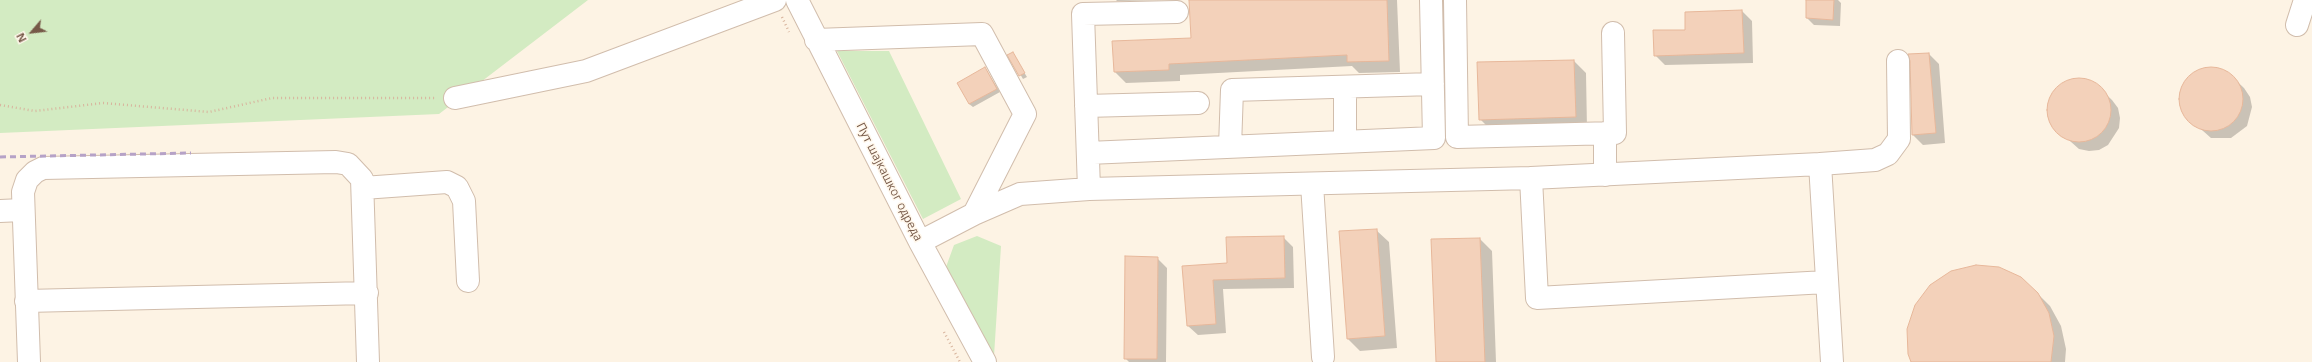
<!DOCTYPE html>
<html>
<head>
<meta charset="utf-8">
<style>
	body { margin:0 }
	#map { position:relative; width:2312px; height:362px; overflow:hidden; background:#fdf3e4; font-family:"Open Sans",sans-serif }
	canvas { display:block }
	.north { position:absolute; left:12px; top:12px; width:40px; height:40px; -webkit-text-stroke:3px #fff7eb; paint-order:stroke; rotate:242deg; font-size:11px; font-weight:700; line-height:16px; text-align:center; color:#765948 }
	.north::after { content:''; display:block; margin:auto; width:14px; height:18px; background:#765948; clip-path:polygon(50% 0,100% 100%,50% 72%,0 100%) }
</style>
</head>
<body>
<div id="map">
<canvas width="2312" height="362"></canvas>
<div class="north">N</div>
</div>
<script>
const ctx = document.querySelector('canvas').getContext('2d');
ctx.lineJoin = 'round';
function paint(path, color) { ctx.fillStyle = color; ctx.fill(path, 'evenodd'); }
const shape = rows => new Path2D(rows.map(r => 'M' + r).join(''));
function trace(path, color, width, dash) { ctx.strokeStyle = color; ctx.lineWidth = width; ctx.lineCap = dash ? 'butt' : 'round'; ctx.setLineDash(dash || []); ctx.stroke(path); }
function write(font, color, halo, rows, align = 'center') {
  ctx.font = font + ' "Open Sans",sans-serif'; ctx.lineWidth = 3; ctx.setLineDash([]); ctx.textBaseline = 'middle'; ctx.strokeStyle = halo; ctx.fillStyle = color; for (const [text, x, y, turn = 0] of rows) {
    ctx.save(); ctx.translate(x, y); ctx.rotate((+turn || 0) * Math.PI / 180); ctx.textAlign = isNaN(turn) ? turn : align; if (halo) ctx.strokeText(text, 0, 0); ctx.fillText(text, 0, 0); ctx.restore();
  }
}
paint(shape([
	[0,0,588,0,439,114,0,133],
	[837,51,889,51,961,199,923,219],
	[977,236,1001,246,994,356,946,267,954,245]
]), '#d3ebc2');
paint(shape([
	[1116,0,1168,0,1117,1],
	[1190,0,1397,0,1400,72,1359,73,1352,66,1180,75,1180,81,1126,83,1115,72,1192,39],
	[1807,0,1838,0,1841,3,1840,26,1814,25,1807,18],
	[1742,11,1752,21,1753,63,1665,65,1655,55,1686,31,1686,13],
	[1012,53,1027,77,1023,79,1009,55],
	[1929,54,1939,64,1945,143,1923,145,1913,135],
	[1574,61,1586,73,1587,129,1492,131,1480,119],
	[985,68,1000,92,973,107,969,104],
	[2216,68,2226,71,2244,88,2250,97,2252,107,2247,126,2231,138,2211,138,2185,115,2181,106,2183,86,2188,77,2196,71],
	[2074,79,2084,80,2094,83,2112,100,2118,108,2120,118,2119,128,2108,145,2099,150,2089,151,2079,149,2053,126,2049,117,2048,107,2051,97,2057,89],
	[1376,230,1389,242,1397,348,1360,351,1348,339],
	[1283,237,1293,247,1294,288,1223,289,1226,333,1198,335,1188,326,1183,267,1228,264],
	[1480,239,1492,251,1496,362,1437,362],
	[1157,258,1167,268,1166,362,1129,362,1125,358],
	[2037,293,2050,306,2061,326,2066,349,2065,362,1912,362]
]), '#0003');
const building = shape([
	[1189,0,1387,0,1389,61,1347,62,1347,55,1169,64,1169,70,1114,72,1112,41,1191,38,1189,0],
	[1806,0,1834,0,1833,20,1806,18,1806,0],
	[1742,10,1744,53,1654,56,1653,30,1685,30,1685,12,1742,10],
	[1013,52,1025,73,1019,76,1007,55,1013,52],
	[1929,53,1936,133,1912,135,1910,61,1908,54,1929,53],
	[1574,60,1576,117,1479,120,1477,62,1574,60],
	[985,67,997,89,969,104,957,83,985,67],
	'2179 99a32 32 0 1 1 64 0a32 32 0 1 1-64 0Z',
	'2047 110a32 32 0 1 1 64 0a32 32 0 1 1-64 0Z',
	[1377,229,1385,336,1347,339,1339,231,1377,229],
	[1284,236,1285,278,1213,280,1216,324,1187,326,1182,266,1227,263,1226,237,1284,236],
	[1480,238,1485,362,1436,362,1431,239,1480,238],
	[1125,256,1158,257,1157,359,1124,359,1125,256],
	[1976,265,1999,267,2021,277,2038,293,2049,313,2054,336,2051,362,1911,362,1908,354,1907,329,1915,305,1930,285,1951,271,1976,265]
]);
paint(building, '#f3d1ba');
trace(building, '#e7b79a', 1);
const minor = shape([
	[797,0,920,242,985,362],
	[1455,0,1457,137,1615,133,1613,33],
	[2297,25,2305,0],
	[816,40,982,34,1025,114,974,214],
	[455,98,586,71,775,0],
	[1086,106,1198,103],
	[1605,133,1605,175],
	[1345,142,1345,87],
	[1230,147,1232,90,1433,84],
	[1088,153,1434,138,1431,0],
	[1820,164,1875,160,1888,154,1899,139,1898,61],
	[1531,178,1537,298,1826,282],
	[1312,184,1323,357],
	[363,188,447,182,457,187,464,201,468,281],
	[1089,189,1083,14,1177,12],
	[0,211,22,210],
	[920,242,974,214,1020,194,1089,189,1531,178,1820,164,1832,362],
	[26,301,367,293],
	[29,362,23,192,27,180,35,172,43,168,336,162,348,164,362,179,368,362]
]);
trace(minor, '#d1bdac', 24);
trace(shape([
	[782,17,789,32],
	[0,105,35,111,103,103,209,112,272,98,436,98],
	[944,332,960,362]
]), '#d8b49d', 2.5, [1, 3]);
trace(minor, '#fff', 22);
trace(shape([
	[0,157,191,153]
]), '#b6a2c7', 3, [6, 4]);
write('12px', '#765948', '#fff7eb', [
	["Пут шајкашког одреда",889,182,63]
]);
</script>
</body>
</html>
